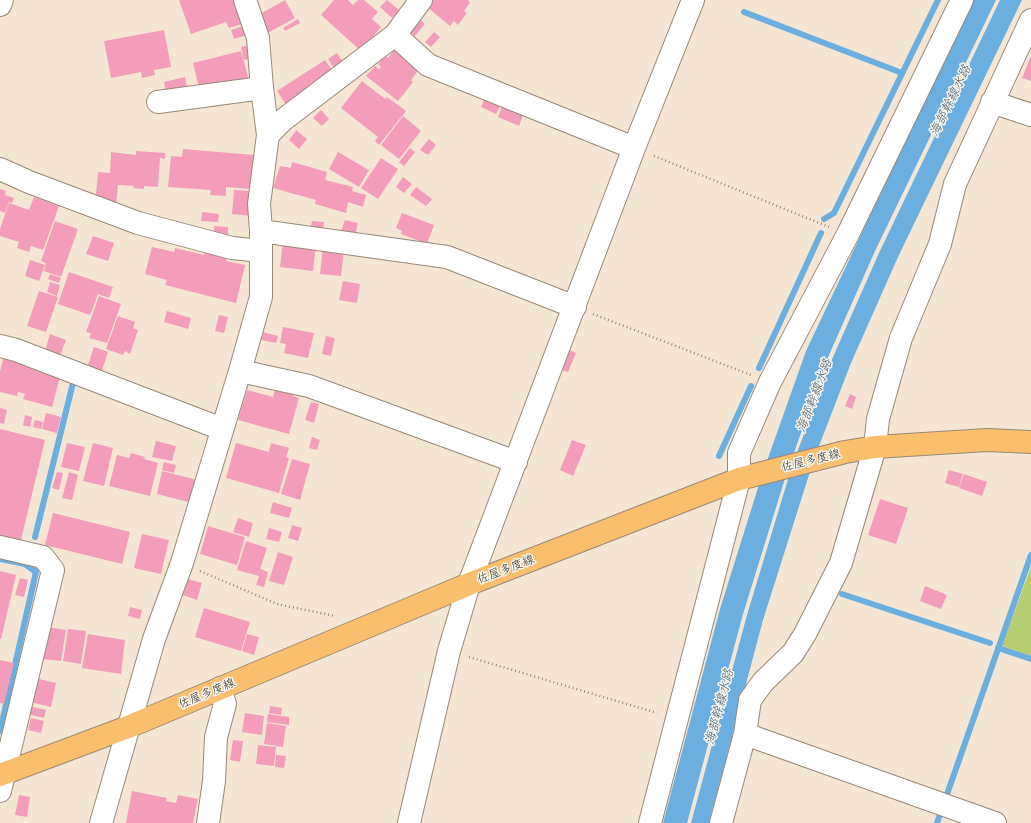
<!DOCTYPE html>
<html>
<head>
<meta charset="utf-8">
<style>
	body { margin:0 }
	canvas { display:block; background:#f4e6d2 }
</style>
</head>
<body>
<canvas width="1031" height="823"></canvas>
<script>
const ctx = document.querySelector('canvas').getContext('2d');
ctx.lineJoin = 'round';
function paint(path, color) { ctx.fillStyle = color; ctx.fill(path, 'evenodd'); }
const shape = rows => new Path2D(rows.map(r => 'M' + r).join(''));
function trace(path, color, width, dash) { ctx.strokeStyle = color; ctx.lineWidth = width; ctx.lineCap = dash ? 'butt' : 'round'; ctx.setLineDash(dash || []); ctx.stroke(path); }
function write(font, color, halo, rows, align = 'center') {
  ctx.font = font + ' Pangolin,"Klee One",sans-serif'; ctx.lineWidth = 3; ctx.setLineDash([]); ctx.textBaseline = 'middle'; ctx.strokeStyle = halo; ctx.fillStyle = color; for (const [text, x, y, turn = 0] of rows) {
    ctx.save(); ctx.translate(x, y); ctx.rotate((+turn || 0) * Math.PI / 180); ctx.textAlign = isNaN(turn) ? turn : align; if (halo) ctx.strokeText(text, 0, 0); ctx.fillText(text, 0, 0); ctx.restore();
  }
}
paint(shape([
	[1031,567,1031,656,1002,646]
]), '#b7cd71');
paint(shape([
	[972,0,996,0,875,251,829,355,787,472,743,614,687,823,663,823,720,609,762,475,806,351],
	[1000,0,1022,0,898,257,851,363,814,459,763,620,709,823,691,823,747,615,792,466,833,357,879,253]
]), '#6aafe0');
trace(shape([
	[744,12,902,73],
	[824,219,834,213,938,0],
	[759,368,821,233],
	[719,456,751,386],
	[35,537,73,383],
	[0,559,25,564,36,572,0,731],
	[842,594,990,643],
	[998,648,1031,659],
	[945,800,1031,555],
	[937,823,942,809]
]), '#6aafe0', 6);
paint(shape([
	[179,0,237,0,245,23,229,28,226,22,191,34],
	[285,0,295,18,264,35,260,14],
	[334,0,348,0,353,5,358,0,364,0,378,12,372,19,381,27,361,51,321,15],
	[387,0,399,10,392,18,380,7],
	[432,0,468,0,470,3,464,11,467,13,458,25,454,21,450,26,427,7],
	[298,19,300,23,285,31,283,28],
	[419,19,425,24,415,36,409,31],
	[246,25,250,34,234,39,231,30],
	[164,30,171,67,154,70,155,75,142,78,141,72,111,78,104,41],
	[434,32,440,37,431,47,425,42],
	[253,44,256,57,244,60,241,47],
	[395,49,420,68,411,80,413,82,398,101,366,76,375,66,379,69,381,67,378,64,385,56,388,58],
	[241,51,249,80,200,92,193,63],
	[337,53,345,65,336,71,328,59],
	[1031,56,1031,81,1022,78],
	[325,60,335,74,287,106,277,91],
	[185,77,188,92,166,96,164,82],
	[362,81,385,99,387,97,406,111,379,145,375,141,378,137,341,108],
	[485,98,501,104,496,114,481,107],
	[502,107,523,115,519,126,498,117],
	[321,110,329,119,322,126,313,118],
	[403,116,421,131,399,159,381,145],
	[296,130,307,139,299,149,289,140],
	[429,139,436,145,428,155,420,150],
	[410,148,415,152,404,166,399,162],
	[183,149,254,155,251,189,226,187,226,196,210,195,211,190,168,187,171,156,182,157],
	[136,151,165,153,165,159,160,158,158,187,144,186,144,189,133,188,134,186,118,185,116,206,95,205,98,172,110,173,111,152,136,155],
	[338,152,369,170,359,187,329,169],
	[381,158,398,169,378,199,361,188],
	[292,162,327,172,325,180,353,187,352,191,366,195,363,207,348,202,346,213,315,204,316,200,273,188,280,166,291,168],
	[403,177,412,184,404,193,396,187],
	[416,187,432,199,426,206,410,195],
	[0,189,6,191,5,195,14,198,12,203,9,202,5,213,0,211],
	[234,190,253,191,251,216,232,214],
	[34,197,59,206,43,250,31,246,29,252,17,248,19,242,0,236,0,229,9,203,29,210],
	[202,212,219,214,218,222,201,221],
	[402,213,434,225,427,244,401,234,402,231,396,228],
	[345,220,358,223,355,235,341,231],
	[55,221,78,229,61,277,44,271,46,263,41,261],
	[312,221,324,222,323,232,310,231],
	[214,226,228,227,228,235,214,233],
	[93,236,114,243,108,261,86,254],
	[283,241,316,244,313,271,280,267],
	[152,247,174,252,175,248,204,255,205,251,228,257,226,261,245,265,236,303,165,285,167,280,145,274],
	[323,247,344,249,341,276,320,274],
	[30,260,45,265,39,281,25,276],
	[69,272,113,287,109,298,98,294,90,315,58,304],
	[50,274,61,278,59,283,48,279],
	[343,281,360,284,357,303,339,300],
	[50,282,60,285,57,296,47,292],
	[39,291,58,297,46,332,27,326],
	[99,296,121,304,107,343,89,338,91,333,86,332],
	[167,311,191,318,188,329,164,322],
	[219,315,228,317,224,333,215,331],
	[118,316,135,322,133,328,138,330,130,354,125,351,123,355,106,349],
	[283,327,314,333,308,358,284,353,286,344,280,343],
	[263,332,278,336,276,343,261,340],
	[50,334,66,340,60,356,45,351],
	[326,336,335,338,331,356,322,354],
	[94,347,108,352,101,373,87,368],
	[569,350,576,353,568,372,561,370],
	[3,359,46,368,45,373,60,377,52,407,23,399,25,394,18,392,17,396,0,392,0,372],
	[276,386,294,391,293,396,299,398,289,434,238,420,247,390,273,397],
	[850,394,856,397,852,409,845,406],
	[311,402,319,404,314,423,305,420],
	[0,408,7,410,4,424,0,423],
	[46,413,61,417,57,433,42,429],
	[25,415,32,417,30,427,23,425],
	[35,420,43,422,41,429,33,427],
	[0,429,45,440,21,540,0,536],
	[312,437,320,440,317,450,309,448],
	[572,440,586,445,573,476,560,470],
	[156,441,176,446,172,461,152,457],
	[67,443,85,447,79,471,61,467],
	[93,443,113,448,104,486,83,481],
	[236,443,269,452,271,443,289,448,286,457,289,458,279,493,226,478],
	[131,453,145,457,144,459,158,463,150,496,109,486,117,455,129,458],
	[292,459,310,464,300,500,281,494],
	[164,462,176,465,174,473,162,470],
	[949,470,963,474,959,487,945,483],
	[162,471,197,480,192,503,157,494],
	[57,472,63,473,59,490,52,488],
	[69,472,78,475,72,500,62,498],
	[964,474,987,482,982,496,959,488],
	[880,499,908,508,896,544,868,535],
	[273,502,292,508,289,518,270,513],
	[53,513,130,532,122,564,45,545],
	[238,518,253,523,249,537,233,532],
	[292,525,302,528,298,541,288,538],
	[208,526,245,537,237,565,200,554],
	[269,528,282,532,279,542,266,539],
	[142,534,169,540,161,574,134,568],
	[246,541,267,548,260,569,268,572,264,587,256,585,259,576,237,570],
	[278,552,293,557,284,585,269,581],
	[0,571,16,575,1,639,0,639],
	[20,578,28,580,24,597,15,595],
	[188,579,202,583,197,600,183,595],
	[925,586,947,595,941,609,920,601],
	[130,607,142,610,140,619,128,616],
	[204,608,250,622,241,651,195,637],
	[47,627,66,630,61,661,42,659],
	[68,629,86,631,81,664,63,661],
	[88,634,125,640,121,674,82,668],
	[247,634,259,637,254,655,242,651],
	[0,660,14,663,4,704,0,703],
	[35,678,56,683,51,707,30,702],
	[29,706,46,710,44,718,27,714],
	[270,706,282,708,281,715,269,713],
	[245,713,264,716,262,735,242,732],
	[268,714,289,717,289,725,267,722],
	[31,718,44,721,41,733,28,730],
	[267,723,286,726,283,747,264,744],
	[233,740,243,741,240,762,230,760],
	[258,745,276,747,274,766,256,764],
	[276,755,286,756,284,768,275,767],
	[132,791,167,798,166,801,176,803,178,795,198,799,193,823,126,823],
	[19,795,30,797,27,817,15,815]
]), '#f39dba');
const minor = shape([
	[0,5,2,0],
	[395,35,428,65,634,148],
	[158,102,262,88],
	[992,102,1031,115],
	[268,135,283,120,395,35,421,0],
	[0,169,29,182,138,223,232,248,261,251],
	[261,231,447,257,575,307],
	[0,346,16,350,222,429],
	[240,371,309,386,516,462],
	[0,547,43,557,53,570,0,791],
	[745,734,995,823],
	[101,823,154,639,182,563,240,371,261,297,261,231,259,204,268,135,262,88,258,38,245,0],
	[208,823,214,781,216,737,225,704,220,688],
	[409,823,449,651,469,584,634,148,693,0],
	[650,823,739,479,739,453,770,382,848,234,962,0],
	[721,823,745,734,750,700,763,682,793,653,805,634,841,563,875,447,878,419,901,338,940,244,955,184,1031,20]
]);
const major = shape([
	[0,775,128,727,469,584,739,479,845,452,875,447,987,440,1031,442]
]);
trace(minor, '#988878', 24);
trace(major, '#988878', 24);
trace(shape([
	[654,156,829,227],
	[593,314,751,375],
	[200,571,277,604,335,616],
	[469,657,657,713]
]), '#988878', 2.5, [1, 3]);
trace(minor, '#fff', 22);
trace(major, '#f9bf6d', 22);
write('12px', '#3b2a1e', '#f6f6f2', [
	["佐屋多度線",811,461,-14],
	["佐屋多度線",506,570,-21],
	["佐屋多度線",207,694,-23]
]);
write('italic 13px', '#4b5962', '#f6f6f2', [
	["海部幹線水路",951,101,-64],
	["海部幹線水路",815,396,-69],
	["海部幹線水路",720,707,-75]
]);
</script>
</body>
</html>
